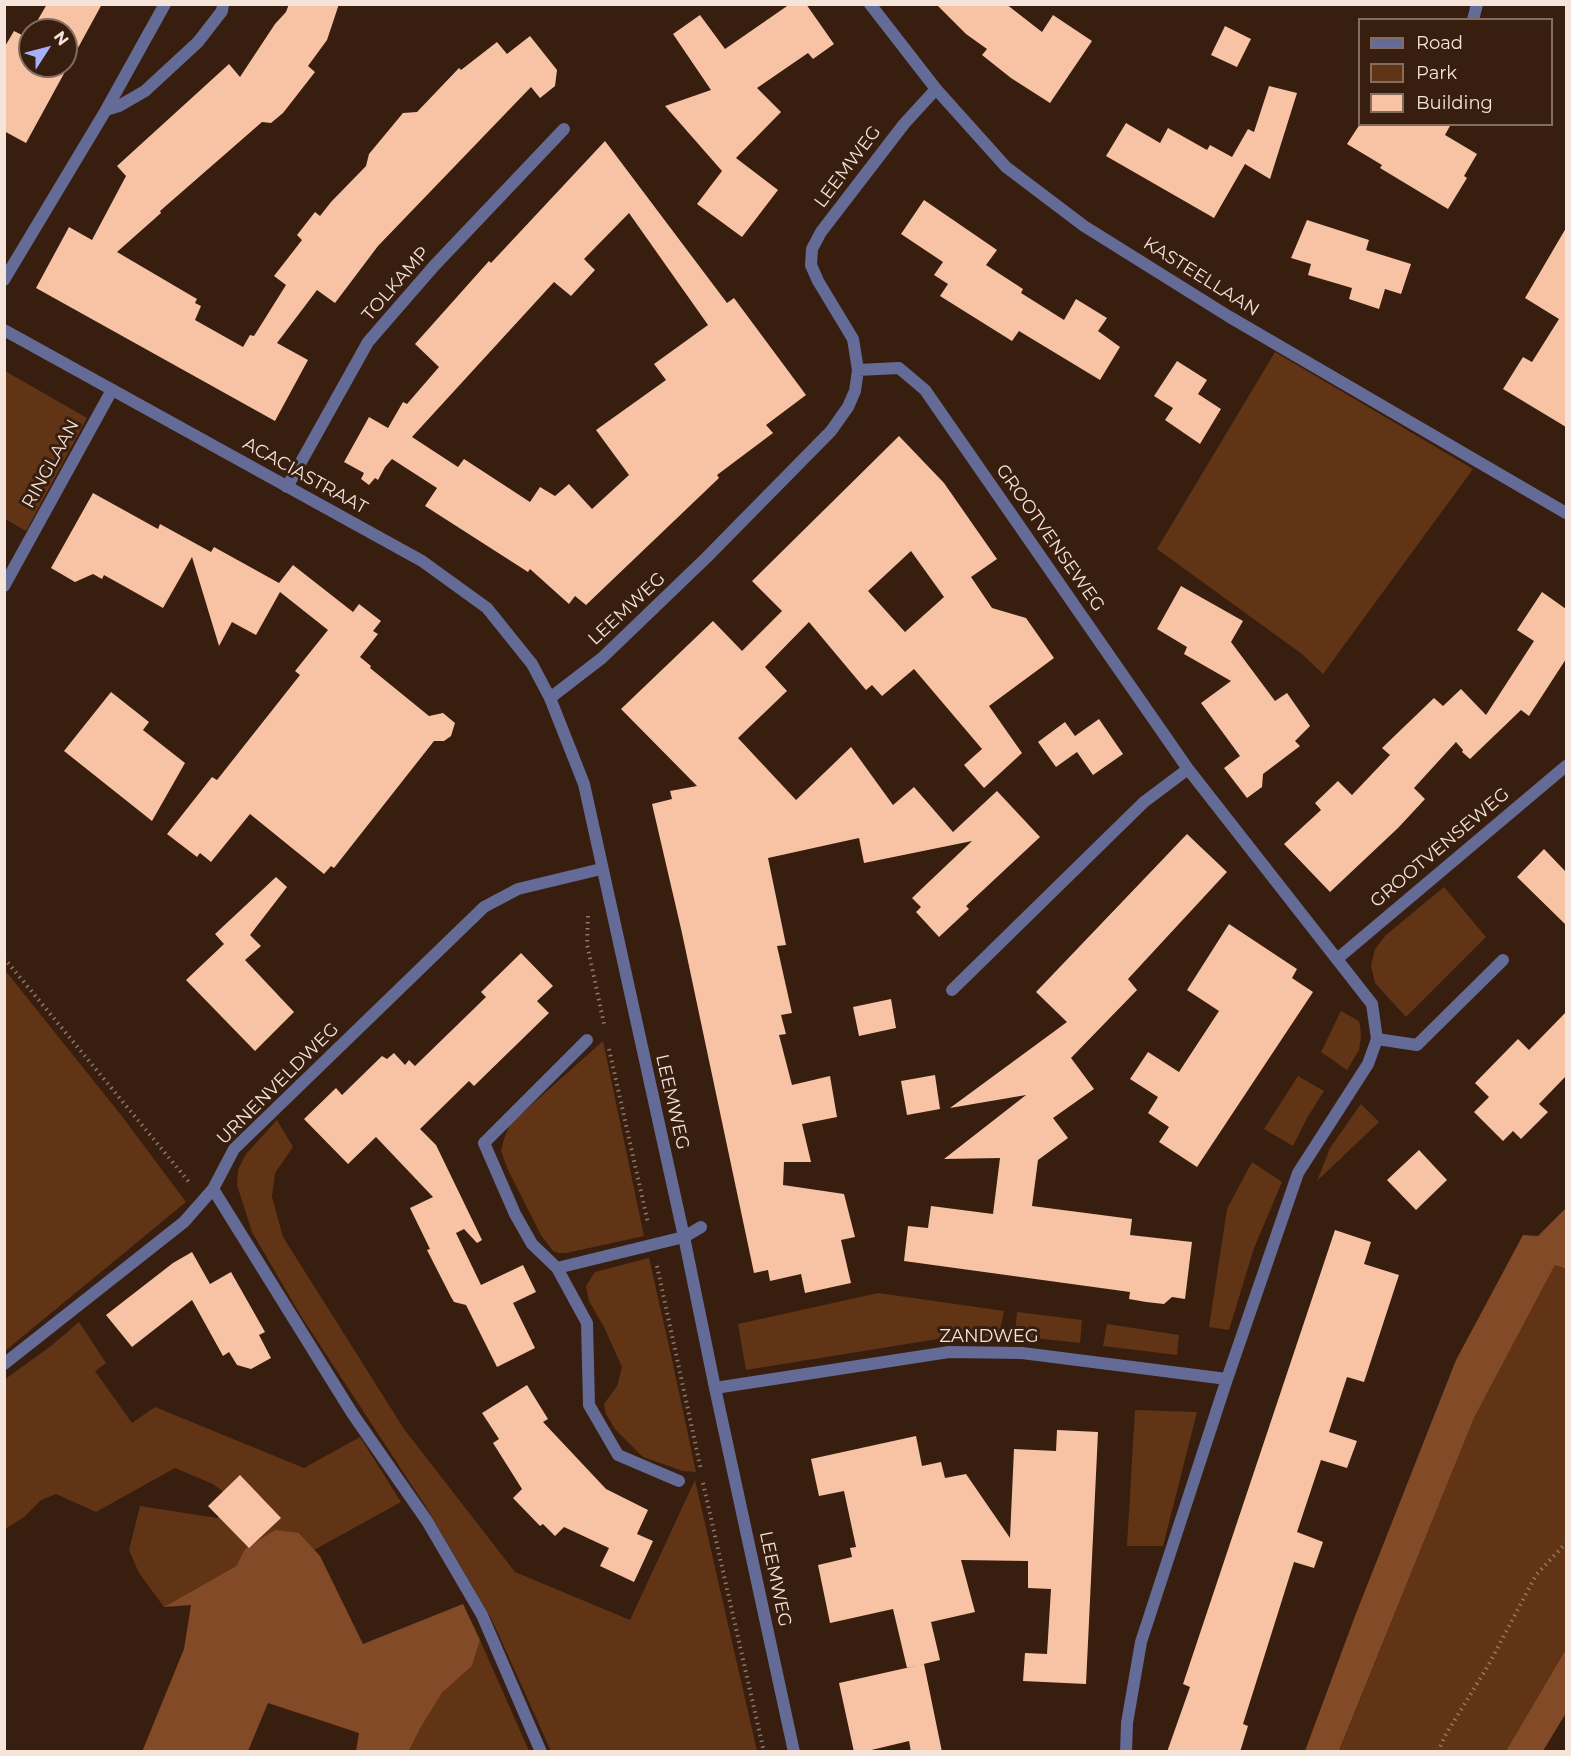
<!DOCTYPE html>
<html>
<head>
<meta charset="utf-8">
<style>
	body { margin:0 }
	#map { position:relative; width:1571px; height:1756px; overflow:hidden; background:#371e0f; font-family:Montserrat,sans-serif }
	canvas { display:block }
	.frame { position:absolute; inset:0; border:6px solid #f5e4da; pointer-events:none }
	.legend { position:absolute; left:1358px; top:18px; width:195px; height:108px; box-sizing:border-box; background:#371e0f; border:2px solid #836d60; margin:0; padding:8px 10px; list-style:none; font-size:18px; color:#f5e4da }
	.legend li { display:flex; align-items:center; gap:12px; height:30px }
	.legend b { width:30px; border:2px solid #836d60 }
	.north { position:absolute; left:18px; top:18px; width:60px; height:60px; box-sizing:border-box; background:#371e0f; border:2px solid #836d60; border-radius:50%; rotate:54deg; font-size:16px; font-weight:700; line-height:24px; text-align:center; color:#f5e4da }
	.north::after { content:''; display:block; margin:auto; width:21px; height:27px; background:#a6b1fc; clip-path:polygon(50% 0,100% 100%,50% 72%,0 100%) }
</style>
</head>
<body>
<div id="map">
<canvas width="1571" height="1756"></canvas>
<div class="frame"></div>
<ul class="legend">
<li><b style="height:8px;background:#646b96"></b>Road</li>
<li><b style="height:16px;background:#623416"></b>Park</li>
<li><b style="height:16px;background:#f8c3a5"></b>Building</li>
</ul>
<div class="north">N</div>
</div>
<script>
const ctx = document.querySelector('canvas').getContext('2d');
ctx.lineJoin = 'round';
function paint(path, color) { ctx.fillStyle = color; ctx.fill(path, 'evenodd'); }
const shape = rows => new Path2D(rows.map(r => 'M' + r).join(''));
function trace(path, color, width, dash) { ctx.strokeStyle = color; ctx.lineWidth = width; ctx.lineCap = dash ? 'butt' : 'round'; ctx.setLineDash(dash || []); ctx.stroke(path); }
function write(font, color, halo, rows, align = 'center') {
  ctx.font = font + ' Montserrat,sans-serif'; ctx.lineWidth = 6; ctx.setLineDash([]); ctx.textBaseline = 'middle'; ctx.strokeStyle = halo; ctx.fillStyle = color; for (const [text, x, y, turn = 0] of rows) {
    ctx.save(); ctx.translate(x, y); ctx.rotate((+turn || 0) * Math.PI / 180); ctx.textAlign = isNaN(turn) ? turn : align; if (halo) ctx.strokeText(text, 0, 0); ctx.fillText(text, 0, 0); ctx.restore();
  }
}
paint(shape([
	[1275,352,1473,469,1323,674,1302,654,1157,549],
	[5,371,87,418,26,531,5,519],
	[1444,887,1486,937,1406,1017,1375,983,1371,966,1375,949,1386,935],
	[4,969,121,1115,186,1202,5,1351],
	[1341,1011,1359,1021,1360,1025,1361,1036,1359,1050,1347,1070,1321,1052],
	[603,1041,644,1236,566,1253,559,1253,553,1251,541,1235,508,1170,501,1151,504,1139,510,1124],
	[1298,1076,1324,1091,1307,1118,1293,1146,1264,1129],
	[1361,1104,1379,1122,1317,1181,1330,1148],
	[277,1120,293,1147,275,1173,272,1197,283,1237,404,1429,515,1572,630,1620,695,1480,757,1751,551,1751,492,1620,428,1510,301,1316,252,1232,237,1185,238,1170,246,1154],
	[1252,1162,1282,1182,1254,1248,1229,1330,1209,1327,1227,1209],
	[649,1258,671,1355,696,1472,683,1471,643,1457,615,1429,606,1414,604,1404,617,1386,622,1367,604,1327,589,1301,586,1286,595,1272],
	[1555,1265,1566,1269,1566,1649,1506,1751,1339,1752,1474,1418],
	[878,1293,1004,1311,999,1336,944,1338,746,1370,738,1324],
	[1017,1312,1082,1320,1080,1343,1015,1336],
	[79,1322,106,1363,95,1371,132,1423,155,1407,304,1468,360,1437,401,1502,314,1550,299,1533,245,1549,236,1566,164,1607,139,1573,129,1550,140,1506,217,1518,229,1511,227,1495,213,1484,175,1468,96,1512,56,1494,41,1500,24,1517,5,1529,4,1380,51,1346],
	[1107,1324,1179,1335,1177,1355,1103,1346],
	[1135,1410,1197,1412,1163,1546,1127,1546],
	[480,1640,529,1751,409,1752,421,1727,442,1693,472,1666]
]), '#623416');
paint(shape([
	[1566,1208,1566,1269,1555,1265,1474,1418,1339,1751,1305,1751,1355,1616,1456,1360,1523,1235,1538,1236],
	[275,1530,299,1533,320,1556,363,1644,463,1604,480,1640,472,1666,442,1693,421,1727,409,1751,356,1751,359,1733,268,1703,248,1751,142,1752,184,1649,191,1605,164,1607,236,1566,245,1549],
	[1566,1649,1566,1713,1543,1751,1506,1751]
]), '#824a26');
paint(shape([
	[47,4,102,4,26,143,4,131,4,48,14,31,28,38,30,34,30,66,66,66,66,30,32,30],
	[289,4,339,4,327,40,308,66,315,72,283,113,271,123,262,122,160,211,161,213,117,252,197,299,195,303,201,306,195,320,243,347,250,335,254,336,286,285,274,276,302,240,297,235,315,212,320,216,331,202,366,166,369,154,403,113,417,112,459,68,461,70,497,42,507,54,530,36,557,70,555,86,540,98,531,87,378,246,335,303,317,290,277,343,308,360,275,421,36,288,69,227,92,240,126,176,117,166,229,64,240,77,275,24,286,12],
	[790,4,806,4,834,44,813,59,808,53,757,88,781,112,736,158,778,190,742,237,697,204,722,171,665,106,711,90,673,34,700,15,725,49],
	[936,4,1006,4,1042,32,1053,15,1092,41,1050,103,1011,78,982,55,987,49,966,34],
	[1225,26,1251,39,1237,67,1211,55],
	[1269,86,1297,93,1270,179,1245,164,1214,218,1106,156,1126,123,1160,143,1168,128,1207,150,1210,145,1232,157,1248,129,1254,132],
	[1360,124,1451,124,1445,135,1477,154,1464,176,1467,178,1448,209,1380,168,1382,165,1347,144],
	[605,141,727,303,734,298,806,395,766,425,773,433,717,475,719,478,586,605,575,596,569,604,530,569,528,572,425,506,437,488,392,459,385,467,378,480,375,478,369,485,361,479,364,473,344,462,369,417,388,428,403,402,407,404,439,367,415,344,489,261,491,263],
	[629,213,708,325,654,364,666,380,596,430,629,475,592,509,569,484,555,496,540,487,530,502,464,459,458,467,412,437,554,282,571,296,595,270,584,259],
	[924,200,997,250,986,265,1023,289,1021,293,1064,320,1076,299,1107,318,1098,331,1120,347,1100,380,1019,331,1012,341,940,296,948,284,934,275,943,262,901,234],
	[1307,220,1369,240,1366,250,1411,264,1401,294,1385,289,1379,309,1349,299,1352,288,1308,275,1311,264,1291,258],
	[1566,228,1566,427,1503,389,1523,357,1532,362,1559,319,1525,298],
	[1177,361,1207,380,1198,394,1221,409,1200,444,1165,420,1173,408,1154,396],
	[899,436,944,483,997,559,971,577,992,608,1026,618,1054,658,989,706,1022,753,984,788,964,765,982,749,914,669,882,696,872,685,866,690,809,622,765,667,787,691,738,738,796,800,851,747,893,805,914,787,953,832,997,791,1040,837,966,906,969,909,939,937,916,912,921,907,912,898,972,841,864,863,859,838,768,858,786,945,777,946,792,1013,781,1015,786,1034,779,1035,792,1085,830,1076,837,1117,802,1124,811,1162,784,1162,783,1185,844,1194,855,1237,841,1240,851,1283,805,1293,801,1274,770,1281,768,1270,754,1273,682,933,652,804,672,799,670,791,697,786,621,709,713,621,742,651,782,611,752,581],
	[911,551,944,597,905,632,868,591],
	[93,493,158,529,160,524,211,552,214,547,279,583,293,565,353,612,359,604,381,621,373,631,378,634,360,657,371,666,370,668,429,716,443,713,455,723,451,736,444,741,434,741,334,868,331,866,324,874,250,814,211,862,200,853,197,857,167,834,212,777,217,780,300,675,295,671,328,630,280,592,256,635,232,622,219,646,192,557,163,608,104,575,102,579,93,574,75,582,51,568],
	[1181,586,1243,621,1231,642,1275,701,1287,693,1310,726,1295,741,1300,746,1263,774,1262,787,1247,798,1224,768,1240,756,1201,703,1231,681,1184,654,1187,647,1157,629],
	[1542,592,1566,609,1566,659,1529,716,1521,710,1470,759,1462,752,1463,750,1456,742,1414,788,1425,799,1398,828,1330,892,1284,844,1321,810,1315,803,1338,781,1352,795,1390,755,1382,748,1434,698,1443,706,1461,689,1486,715,1534,641,1517,630],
	[111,692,149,722,143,730,185,763,152,821,64,751],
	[1099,719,1123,754,1093,775,1077,752,1056,767,1038,742,1065,722,1075,736],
	[1187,834,1227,872,1128,979,1137,990,1071,1058,1094,1089,1053,1118,1068,1138,1038,1160,1032,1206,1132,1219,1130,1235,1192,1242,1185,1299,1172,1297,1164,1304,1146,1302,1129,1299,1130,1292,904,1261,908,1226,928,1228,931,1206,993,1214,1000,1158,944,1159,1026,1095,950,1108,1067,1022,1036,992],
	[1544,849,1566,872,1566,925,1517,877],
	[276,877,287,887,250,935,261,946,245,960,294,1012,255,1051,186,980,224,944,215,934],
	[1229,924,1297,969,1292,978,1313,992,1197,1167,1159,1142,1169,1127,1148,1113,1158,1097,1130,1079,1148,1052,1179,1072,1219,1011,1187,990],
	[521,953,553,986,537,1001,549,1013,474,1086,469,1081,420,1129,436,1145,482,1240,477,1243,464,1229,456,1233,481,1285,523,1265,536,1292,513,1303,535,1348,497,1367,466,1305,454,1302,451,1297,427,1250,430,1249,410,1208,433,1197,376,1137,348,1164,304,1119,336,1088,342,1095,382,1056,387,1059,394,1053,405,1065,409,1060,415,1066,486,997,481,992],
	[891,999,896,1028,859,1036,853,1007],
	[1566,1012,1566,1076,1539,1104,1548,1112,1521,1139,1513,1131,1503,1141,1474,1112,1489,1097,1475,1083,1518,1039,1529,1050],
	[935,1075,940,1109,907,1115,901,1081],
	[1419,1150,1447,1180,1416,1210,1387,1180],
	[1335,1230,1371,1242,1364,1264,1399,1275,1364,1382,1347,1377,1329,1432,1357,1441,1347,1468,1321,1460,1297,1532,1323,1542,1314,1568,1294,1562,1243,1724,1248,1726,1240,1752,1167,1752,1190,1687,1183,1684],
	[192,1252,210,1284,231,1272,265,1332,259,1335,271,1358,251,1369,237,1365,229,1352,223,1356,192,1300,132,1347,106,1315,173,1263],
	[527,1385,548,1419,543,1422,606,1489,648,1510,637,1534,653,1541,634,1582,600,1566,609,1548,564,1527,555,1536,543,1524,540,1526,513,1498,522,1489,493,1443,499,1439,482,1413],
	[1057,1430,1098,1432,1086,1684,1023,1681,1025,1653,1047,1654,1051,1589,1028,1588,1028,1561,961,1560,975,1612,931,1622,940,1660,907,1668,893,1609,830,1623,818,1565,852,1557,850,1548,856,1547,844,1491,819,1496,811,1459,916,1436,922,1466,941,1462,945,1478,966,1474,1010,1538,1014,1449,1056,1451],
	[240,1475,281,1518,249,1548,208,1506],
	[924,1664,942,1752,911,1752,909,1741,863,1752,854,1752,839,1683]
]), '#f8c3a5');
trace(shape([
	[588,916,587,944,604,1024],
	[4,958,189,1182],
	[609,1049,648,1223],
	[657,1266,701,1470],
	[703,1483,764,1752],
	[1438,1752,1445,1736,1489,1664,1536,1575,1566,1543]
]), '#8e786c', 4, [1.5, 4.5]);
trace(shape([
	[4,586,112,390],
	[684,1237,701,1227]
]), '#646b96', 12);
trace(shape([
	[1473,20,1477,4],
	[106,110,119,106,145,91,198,42,222,11,223,4],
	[4,280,106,110,165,4],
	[858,370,899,368,925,390,1188,769,1372,1004,1377,1039,1368,1064,1298,1173,1227,1379,1141,1642,1127,1723,1126,1752],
	[287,487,368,342,434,266,564,129],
	[550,698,602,658,706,558,831,431,848,407,855,391,858,370,853,339,818,281,811,265,812,249,821,232,904,124,936,89],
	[1337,959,1566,766],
	[952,990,1144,802,1188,769],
	[1377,1039,1417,1045,1503,960],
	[587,1040,484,1143,515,1214,532,1244,557,1268,587,1323,589,1405,618,1455,679,1481],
	[213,1189,352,1413,427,1521,482,1615,541,1752],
	[557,1268,684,1237],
	[4,1364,184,1222,213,1189,234,1149,484,907,518,889,601,869],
	[715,1388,949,1352,1022,1353,1227,1379]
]), '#646b96', 12);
trace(shape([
	[870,4,936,89,1006,167,1084,226,1228,316,1566,513],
	[4,330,422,561,487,608,532,664,550,698,584,784,684,1237,715,1388,794,1752]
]), '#646b96', 12);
write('18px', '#f5e4da', '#371e0f', [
	["LEEMWEG",848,167,-53],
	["KASTEELLAAN",1201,277,32],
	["TOLKAMP",396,284,-49],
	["RINGLAAN",51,464,-61],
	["ACACIASTRAAT",305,476,29],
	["GROOTVENSEWEG",1050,538,55],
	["LEEMWEG",627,609,-43],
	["GROOTVENSEWEG",1440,848,-40],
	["URNENVELDWEG",278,1084,-45],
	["LEEMWEG",672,1102,77],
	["ZANDWEG",989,1337],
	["LEEMWEG",775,1579,78]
]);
</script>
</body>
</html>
